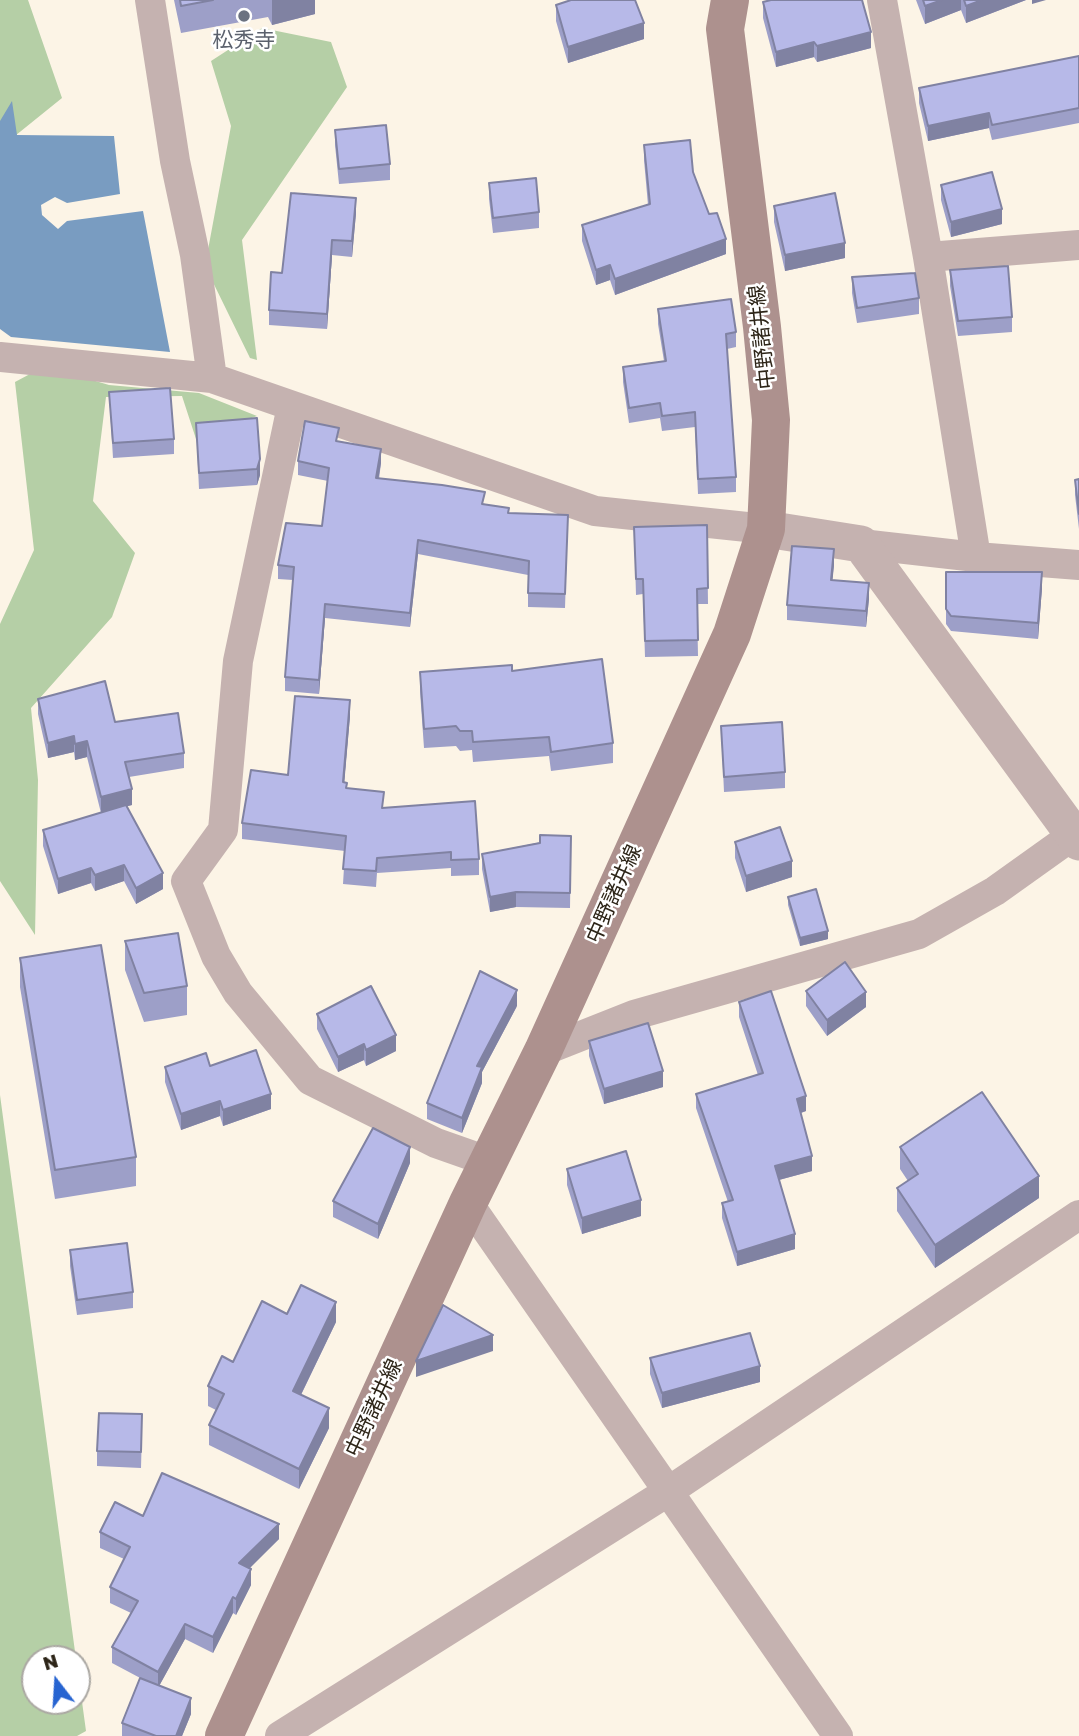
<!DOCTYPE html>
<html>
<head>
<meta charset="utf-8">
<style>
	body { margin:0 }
	#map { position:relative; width:1079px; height:1736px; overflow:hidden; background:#fcf4e6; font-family:"Golos Text",sans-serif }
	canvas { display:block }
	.north { position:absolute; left:21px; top:1645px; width:70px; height:70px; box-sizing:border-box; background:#fff; border:2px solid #aba8a3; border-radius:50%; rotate:343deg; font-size:19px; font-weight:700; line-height:28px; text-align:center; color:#2d2518 }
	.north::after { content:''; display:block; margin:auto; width:24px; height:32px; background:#2764d1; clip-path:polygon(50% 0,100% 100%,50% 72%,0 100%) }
</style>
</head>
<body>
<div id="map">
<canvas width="1079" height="1736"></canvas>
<div class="north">N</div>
</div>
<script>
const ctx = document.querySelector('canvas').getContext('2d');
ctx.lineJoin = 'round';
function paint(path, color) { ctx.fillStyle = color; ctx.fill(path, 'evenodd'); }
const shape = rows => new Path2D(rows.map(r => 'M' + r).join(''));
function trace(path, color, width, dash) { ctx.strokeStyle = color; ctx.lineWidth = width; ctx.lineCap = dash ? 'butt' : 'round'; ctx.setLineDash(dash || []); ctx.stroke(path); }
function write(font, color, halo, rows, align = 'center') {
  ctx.font = font + ' "Golos Text","Noto Sans JP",sans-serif'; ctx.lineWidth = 5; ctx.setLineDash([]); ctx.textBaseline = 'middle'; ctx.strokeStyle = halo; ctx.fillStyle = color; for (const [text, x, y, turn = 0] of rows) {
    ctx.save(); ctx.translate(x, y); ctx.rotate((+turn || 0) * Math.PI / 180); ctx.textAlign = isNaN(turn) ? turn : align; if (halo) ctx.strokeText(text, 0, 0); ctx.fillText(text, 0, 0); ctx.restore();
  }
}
paint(shape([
	[0,0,28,0,62,98,0,148],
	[262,28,331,42,347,87,242,240,257,360,250,358,205,266,231,126,211,61],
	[45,366,109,385,199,393,257,416,196,439,182,396,106,397,93,501,135,553,112,617,31,708,38,780,35,935,0,881,0,624,34,550,15,382],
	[0,1095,76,1659,35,1659,35,1701,77,1701,77,1665,86,1731,77,1736,0,1736]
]), '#b5cfa6');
paint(shape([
	[12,101,17,135,114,136,120,194,67,203,55,197,41,205,42,215,58,229,67,221,143,211,170,352,11,337,0,329,0,121]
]), '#799cc1');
trace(shape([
	[150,0,175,161,195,255,212,378],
	[882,0,928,257,976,557],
	[928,257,1079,245],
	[0,357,212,378,595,511,766,529],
	[292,406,238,661,223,830,186,881,216,956,238,993,310,1080,436,1143,490,1162],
	[861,544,976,557,1079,565],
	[543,1051,634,1015,919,934,995,891,1079,831],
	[468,1203,838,1736],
	[280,1736,669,1491,1079,1215]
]), '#c5b2b0', 30);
trace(shape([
	[766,529,861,544,1079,842]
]), '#c5b2b0', 37);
trace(shape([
	[224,1736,468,1203,543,1051,732,634,766,529,771,420,762,327,725,29,730,0]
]), '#ad918e', 38);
paint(shape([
	[174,0,315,0,315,14,272,25,268,17,181,33],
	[916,0,1026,0,966,23,961,10,925,24],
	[763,2,871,48,817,62,814,57,776,67,763,18],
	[556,5,644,39,568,63,556,21],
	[1079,56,1079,123,992,140,989,128,928,141,919,103,919,88],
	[335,130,390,164,390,180,339,184,335,145],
	[644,145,693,172,709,214,726,254,615,295,610,280,596,285,582,241,582,225,648,205,644,160],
	[489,183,539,212,539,228,493,233,489,199],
	[941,185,1002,224,951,237,941,200],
	[774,206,845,258,785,271,774,222],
	[356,213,352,257,332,255,327,329,269,325,269,310,282,273],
	[950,270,1012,317,1012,332,958,336,950,286],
	[852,277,919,298,919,314,857,323,852,293],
	[658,309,736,332,736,347,727,349,736,477,736,492,698,494,695,427,662,431,660,418,629,423,623,382,623,367,664,361,658,324],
	[109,392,174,439,174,454,113,458],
	[257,418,260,475,257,485,199,489,196,423],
	[339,441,381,463,379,479,485,504,509,513,568,515,565,608,528,607,528,575,418,554,410,627,325,618,319,694,285,691,285,677,293,580,278,579,278,565,322,526,328,481,298,475,298,461],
	[1079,479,1079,529,1075,495,1075,480],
	[707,525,708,604,697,604,698,656,645,657,643,594,636,595,634,527],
	[834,565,832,581,869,599,866,627,787,620,787,605],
	[946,572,1042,588,1038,639,951,631,946,624],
	[512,671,613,743,613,763,551,771,549,756,473,762,472,750,460,751,456,746,424,748,420,691,420,672],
	[38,699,115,722,184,753,184,768,129,777,132,805,127,806,163,889,136,904,124,881,95,891,91,883,58,894,43,846,43,830,101,813,87,757,75,760,74,752,48,758,38,714],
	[350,716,344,783,347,788,479,859,479,875,451,876,451,868,377,873,376,887,343,884,345,851,242,839,242,823,288,775],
	[721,726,785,772,785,788,724,792],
	[571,836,570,908,516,907,490,912,482,869,482,854],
	[735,842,792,877,746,892,735,858],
	[788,897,828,939,800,946,788,905],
	[125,941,187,986,187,1015,144,1022,125,970],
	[20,958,136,1157,136,1186,55,1199,20,987],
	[806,991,866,1007,827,1036,806,1006],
	[739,1002,806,1111,801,1113,812,1171,779,1180,795,1249,737,1266,722,1218,722,1203,728,1202,696,1108,696,1094,758,1075,739,1017],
	[517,1006,482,1072,482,1083,462,1133,427,1119,427,1103],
	[317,1014,396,1051,366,1066,364,1060,338,1072,317,1029],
	[589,1041,663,1087,604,1104,589,1056],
	[210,1066,271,1109,223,1126,220,1116,181,1130,165,1082,165,1067],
	[900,1147,1039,1198,935,1268,897,1211,897,1188,908,1181,900,1169],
	[410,1163,378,1239,333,1217,333,1201],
	[567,1169,641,1216,582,1234,567,1185],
	[70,1250,133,1292,133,1308,77,1315,70,1266],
	[287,1314,336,1322,301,1395,329,1428,299,1489,209,1445,209,1425,216,1410,208,1406,208,1386,233,1362],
	[650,1358,760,1382,662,1408,650,1374],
	[142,1430,141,1468,97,1466,97,1451],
	[143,1516,279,1539,249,1568,251,1585,236,1615,233,1613,213,1653,185,1639,159,1686,191,1714,182,1736,122,1736,122,1723,144,1680,112,1663,112,1647,131,1613,110,1603,110,1587,124,1559,100,1548,100,1532]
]), '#9d9fc8');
paint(shape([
	[272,0,315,0,315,14,272,25],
	[942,0,961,0,961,10,925,24,925,6],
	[982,0,1026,0,966,23,966,6],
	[1032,0,1046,0,1032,4],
	[644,23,644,39,568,63,568,47],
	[871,32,871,48,817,62,817,46],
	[814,42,814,57,776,67,776,52],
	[989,113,989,128,928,141,928,126],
	[356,198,356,213,352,257,352,241],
	[1002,209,1002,224,951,237,951,222],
	[726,239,726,254,615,295,615,279],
	[332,240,332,255,327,329,327,314],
	[845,243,845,258,785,271,785,255],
	[610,265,610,280,596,285,596,270],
	[381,449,381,463,376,492,376,478],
	[260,459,260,475,257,485,257,469],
	[418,540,418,554,410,627,410,613],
	[834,549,834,565,831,596,831,580],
	[1042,572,1042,588,1038,639,1038,623],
	[869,583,869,599,866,627,866,611],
	[325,604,325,618,319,694,319,680],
	[350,700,350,716,343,798,343,782],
	[74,736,74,752,48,758,48,743],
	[87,741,87,757,75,760,75,744],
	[132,789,132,805,101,813,101,797],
	[792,861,792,877,746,892,746,876],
	[124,865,124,881,95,891,95,875],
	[91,868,91,883,58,894,58,879],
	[163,873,163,889,136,904,136,888],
	[516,892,516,907,490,912,490,897],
	[828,931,828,939,800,946,800,938],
	[517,990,517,1006,482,1072,482,1083,462,1133,462,1118,477,1066],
	[866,992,866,1007,827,1036,827,1020],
	[396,1035,396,1051,366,1066,366,1050],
	[364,1044,364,1060,338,1072,338,1057],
	[663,1071,663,1087,604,1104,604,1089],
	[271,1094,271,1109,223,1126,223,1110],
	[806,1096,806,1111,797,1114,797,1099],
	[220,1101,220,1116,181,1130,181,1114],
	[410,1147,410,1163,378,1239,378,1224],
	[812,1156,812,1171,775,1181,775,1166],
	[1039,1176,1039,1198,935,1268,935,1245],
	[641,1200,641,1216,582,1234,582,1218],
	[795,1234,795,1249,737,1266,737,1252],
	[336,1302,336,1322,293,1411,293,1391],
	[493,1335,493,1351,416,1377,416,1361],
	[760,1366,760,1382,662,1408,662,1393],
	[329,1408,329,1428,299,1489,299,1469],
	[279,1524,279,1539,239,1579,239,1563],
	[251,1569,251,1585,236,1615,236,1599],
	[233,1597,233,1613,213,1653,213,1637],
	[185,1624,185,1639,158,1688,158,1672],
	[191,1698,191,1714,182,1736,176,1736]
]), '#8082a2');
const building = shape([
	[180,0,213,0,181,6,180,0],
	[571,0,635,0,644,23,568,47,556,5,571,0],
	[771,0,862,0,871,32,817,46,814,42,776,52,763,2,771,0],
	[923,0,942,0,925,6,923,0],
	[964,0,982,0,966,6,964,0],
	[1079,56,1079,108,992,125,989,113,928,126,919,88,1079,56],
	[386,125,390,164,339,169,335,130,386,125],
	[690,140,693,172,709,214,717,213,726,239,615,279,610,265,596,270,582,225,650,204,644,145,690,140],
	[992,172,1002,209,951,222,941,185,992,172],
	[536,178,539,212,493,218,489,183,536,178],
	[291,193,356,198,352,241,332,240,327,314,269,310,271,272,282,273,291,193],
	[835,193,845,243,785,255,774,206,835,193],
	[1008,266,1012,317,958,321,950,270,1008,266],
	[915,273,919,298,857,308,852,277,915,273],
	[731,299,736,332,726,334,736,477,698,479,695,412,662,416,660,403,629,408,623,367,666,361,658,309,731,299],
	[170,388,174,439,113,443,109,392,170,388],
	[257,418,260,459,257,469,199,473,196,423,257,418],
	[305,421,339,428,336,441,381,449,376,478,442,485,485,492,482,504,509,508,508,513,568,515,565,594,528,593,529,561,418,540,410,613,325,604,319,680,285,677,294,567,278,565,286,523,322,526,329,468,298,461,305,421],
	[1079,479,1079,514,1075,480,1079,479],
	[707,525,708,588,697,589,698,640,645,641,643,579,636,579,634,527,707,525],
	[792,546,834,549,831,580,869,583,866,611,787,605,792,546],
	[946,572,1042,572,1038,623,951,616,946,609,946,572],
	[602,659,613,743,551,752,549,737,473,742,472,731,460,731,456,726,424,729,420,672,512,665,512,671,602,659],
	[105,681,115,722,178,713,184,753,125,762,132,789,101,797,87,741,75,744,74,736,48,743,38,699,105,681],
	[295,696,350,700,343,782,347,783,346,788,384,792,382,808,475,801,479,859,451,860,451,852,377,858,376,871,343,869,346,836,242,823,251,770,288,775,295,696],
	[782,722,785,772,724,777,721,726,782,722],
	[126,805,163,873,136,888,124,865,95,875,91,868,58,879,43,830,126,805],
	[780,827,792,861,746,876,735,842,780,827],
	[540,835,571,836,570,893,516,892,490,897,482,854,540,843,540,835],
	[816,889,828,931,800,938,788,897,816,889],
	[178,933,187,986,144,993,125,941,178,933],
	[101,945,136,1157,55,1170,20,958,101,945],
	[845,962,866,992,827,1020,806,991,845,962],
	[480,971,517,990,477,1066,482,1067,462,1118,427,1103,480,971],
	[371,986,396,1035,366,1050,364,1044,338,1057,317,1014,371,986],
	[771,991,806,1096,797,1099,812,1156,775,1166,795,1234,737,1252,722,1203,733,1200,696,1094,763,1073,739,1002,771,991],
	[648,1023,663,1071,604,1089,589,1041,648,1023],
	[256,1050,271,1094,223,1110,220,1101,181,1114,165,1067,206,1053,210,1066,256,1050],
	[982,1092,1039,1176,935,1245,897,1188,918,1174,900,1147,982,1092],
	[373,1128,410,1147,378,1224,333,1201,373,1128],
	[626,1151,641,1200,582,1218,567,1169,626,1151],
	[127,1243,133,1292,77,1300,70,1250,127,1243],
	[301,1285,336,1302,293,1391,329,1408,299,1469,209,1425,224,1394,208,1386,222,1356,233,1362,262,1301,287,1314,301,1285],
	[443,1305,493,1335,416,1361,443,1305],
	[750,1333,760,1366,662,1393,650,1358,750,1333],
	[99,1413,142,1414,141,1452,97,1451,99,1413],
	[162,1473,279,1524,239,1563,251,1569,236,1599,233,1597,213,1637,185,1624,158,1672,112,1647,138,1601,110,1587,130,1547,100,1532,115,1502,143,1516,162,1473],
	[140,1678,191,1698,176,1736,156,1736,122,1723,140,1678]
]);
paint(building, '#b7b9e8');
trace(building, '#8082a2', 2);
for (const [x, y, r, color] of [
	[244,16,7,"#6b7280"]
]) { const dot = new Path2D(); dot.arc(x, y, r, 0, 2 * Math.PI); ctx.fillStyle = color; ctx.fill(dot); trace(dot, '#fff', 2.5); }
write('21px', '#5b616d', '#fff', [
	["松秀寺",244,40]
]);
write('21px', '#2d2518', '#fff', [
	["中野諸井線",762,337,-96],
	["中野諸井線",614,894,-66],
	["中野諸井線",374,1408,-65]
]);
</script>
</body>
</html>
